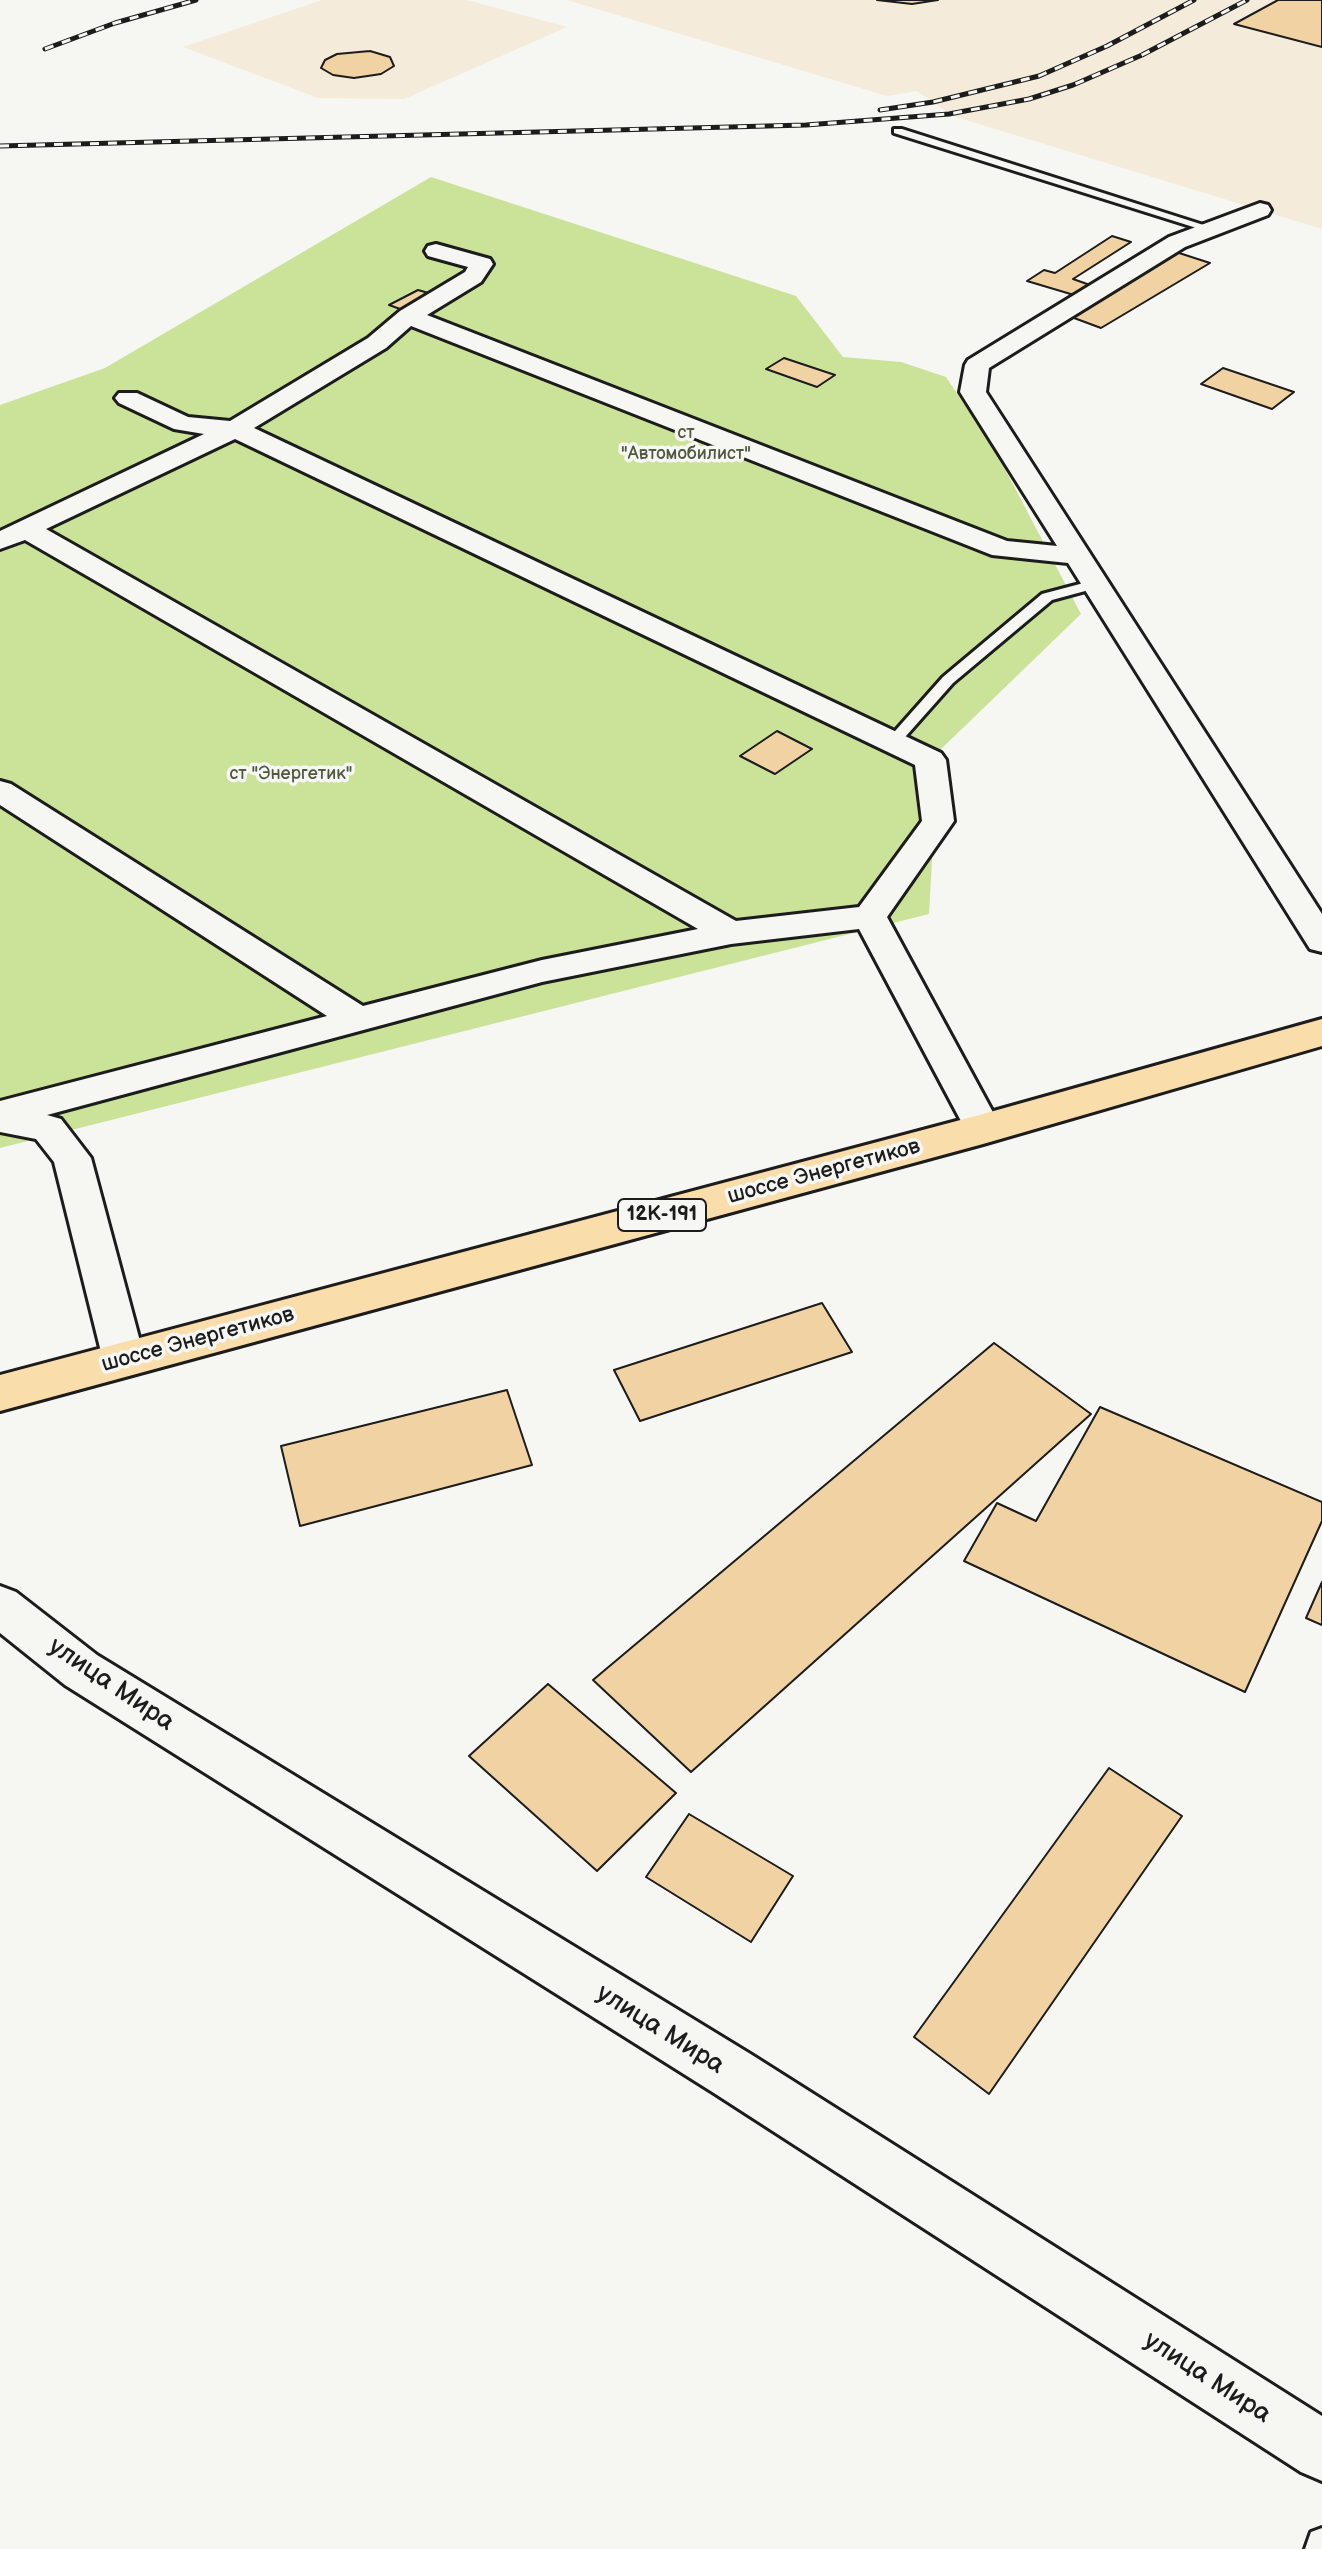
<!DOCTYPE html>
<html>
<head>
<meta charset="utf-8">
<style>
	body { margin:0 }
	canvas { display:block; background:#f6f6f2 }
</style>
</head>
<body>
<canvas width="1322" height="2549"></canvas>
<script>
const ctx = document.querySelector('canvas').getContext('2d');
ctx.lineJoin = 'round';
function paint(path, color) { ctx.fillStyle = color; ctx.fill(path, 'evenodd'); }
const shape = rows => new Path2D(rows.map(r => 'M' + r).join(''));
function trace(path, color, width, dash) { ctx.strokeStyle = color; ctx.lineWidth = width; ctx.lineCap = dash ? 'butt' : 'round'; ctx.setLineDash(dash || []); ctx.stroke(path); }
function write(font, color, halo, rows, align = 'center') {
  ctx.font = font + ' "Balsamiq Sans",sans-serif'; ctx.lineWidth = 7; ctx.setLineDash([]); ctx.textBaseline = 'middle'; ctx.strokeStyle = halo; ctx.fillStyle = color; for (const [text, x, y, turn = 0] of rows) {
    ctx.save(); ctx.translate(x, y); ctx.rotate((+turn || 0) * Math.PI / 180); ctx.textAlign = isNaN(turn) ? turn : align; if (halo) ctx.strokeText(text, 0, 0); ctx.fillText(text, 0, 0); ctx.restore();
  }
}
paint(shape([
	[322,0,467,0,567,27,404,99,318,98,183,47],
	[567,0,1322,0,1322,229,953,116,917,91,887,96]
]), '#f4ebda');
paint(shape([
	[431,177,796,296,843,357,901,362,946,377,995,450,1081,614,938,752,929,914,0,1148,0,405,105,368]
]), '#cbe398');
const building = shape([
	[877,0,938,0,912,4,877,0],
	[1278,0,1322,0,1322,47,1234,24,1278,0],
	[370,51,390,57,394,66,381,74,354,78,333,75,321,68,325,60,337,54,370,51],
	[1112,236,1131,242,1073,279,1090,285,1074,295,1027,281,1044,270,1055,273,1112,236],
	[1176,252,1210,263,1101,328,1066,315,1176,252],
	[418,290,432,294,403,310,389,305,418,290],
	[784,358,835,375,817,387,766,369,784,358],
	[1223,368,1294,392,1272,409,1201,384,1223,368],
	[777,731,812,749,775,774,740,756,777,731],
	[822,1303,852,1352,640,1421,614,1370,822,1303],
	[994,1343,1091,1414,691,1772,593,1680,994,1343],
	[507,1390,532,1465,300,1526,281,1446,507,1390],
	[1100,1407,1322,1502,1322,1521,1245,1692,964,1561,997,1503,1036,1521,1100,1407],
	[1322,1582,1322,1625,1306,1618,1322,1582],
	[548,1684,676,1793,597,1871,469,1756,548,1684],
	[1109,1768,1182,1816,989,2094,914,2037,1109,1768],
	[689,1814,793,1876,751,1942,646,1877,689,1814]
]);
paint(building, '#f0d2a3');
trace(building, '#1c1c1c', 2);
const lane = shape([
	[894,129,902,129,1216,229,1206,231,894,133,894,129],
	[1095,580,1100,581,1100,587,1052,600,953,683,898,745,888,745,888,739,943,677,1042,594,1095,580],
	[1322,2528,1322,2549,1305,2549,1311,2532,1322,2528]
]);
const street = shape([
	[1260,203,1268,205,1271,210,1268,215,1185,247,989,368,986,392,1322,914,1322,952,1310,949,1068,563,992,555,411,326,386,348,254,428,941,753,946,760,954,821,887,917,1002,1129,996,1138,983,1142,970,1138,859,929,731,944,542,982,47,1115,61,1119,91,1158,145,1360,139,1371,124,1376,109,1371,103,1360,54,1162,36,1139,0,1132,0,1101,327,1016,0,805,0,781,11,784,363,1006,542,960,698,929,25,540,0,549,0,531,204,434,174,429,119,403,115,398,119,393,137,393,188,417,230,421,368,338,400,311,465,272,468,267,428,256,425,251,428,246,436,244,490,259,493,264,481,282,427,315,1007,541,1057,546,960,392,965,365,968,360,1169,237,1260,203],
	[235,439,915,765,922,821,859,907,736,921,46,529,235,439],
	[0,1586,16,1592,97,1655,752,2055,1322,2416,1322,2481,1301,2472,714,2093,65,1685,0,1633,0,1586]
]);
const primary = shape([
	[1322,1019,1322,1046,983,1144,0,1411,0,1375,983,1114,1322,1019]
]);
trace(lane, '#1c1c1c', 6);
trace(street, '#1c1c1c', 6);
trace(primary, '#1c1c1c', 6);
paint(lane, '#f6f6f2');
paint(street, '#f6f6f2');
paint(primary, '#f9deab');
const rail = shape([
	[45,49,115,23,196,0],
	[880,110,933,102,1039,76,1107,46,1194,0],
	[0,146,806,125,949,114,1029,99,1073,85,1142,55,1247,0]
]);
trace(rail, '#1c1c1c', 5);
trace(rail, '#f6f6f2', 3, [9]);
write('18px', '#515841', '#f6f6f2', [
	["ст",686,433],
	["\"Автомобилист\"",686,454],
	["ст \"Энергетик\"",291,774]
]);
for (const [x, y, w] of [
	[662,1215,88]
]) { const box = new Path2D(); box.roundRect(x - w / 2, y - 16, w, 32, 6); ctx.fillStyle = '#f6f6f2'; ctx.fill(box); trace(box, '#1c1c1c', 2); }
write('bold 20px', '#1c1c1c', null, [
	["12К-191",662,1215]
]);
write('22px', '#1c1c1c', '#f6f6f2', [
	["шоссе Энергетиков",824,1172,-15],
	["шоссе Энергетиков",198,1340,-15]
]);
write('26px', '#1c1c1c', '#f6f6f2', [
	["улица Мира",111,1685,34],
	["улица Мира",660,2030,32],
	["улица Мира",1207,2378,33]
]);
</script>
</body>
</html>
